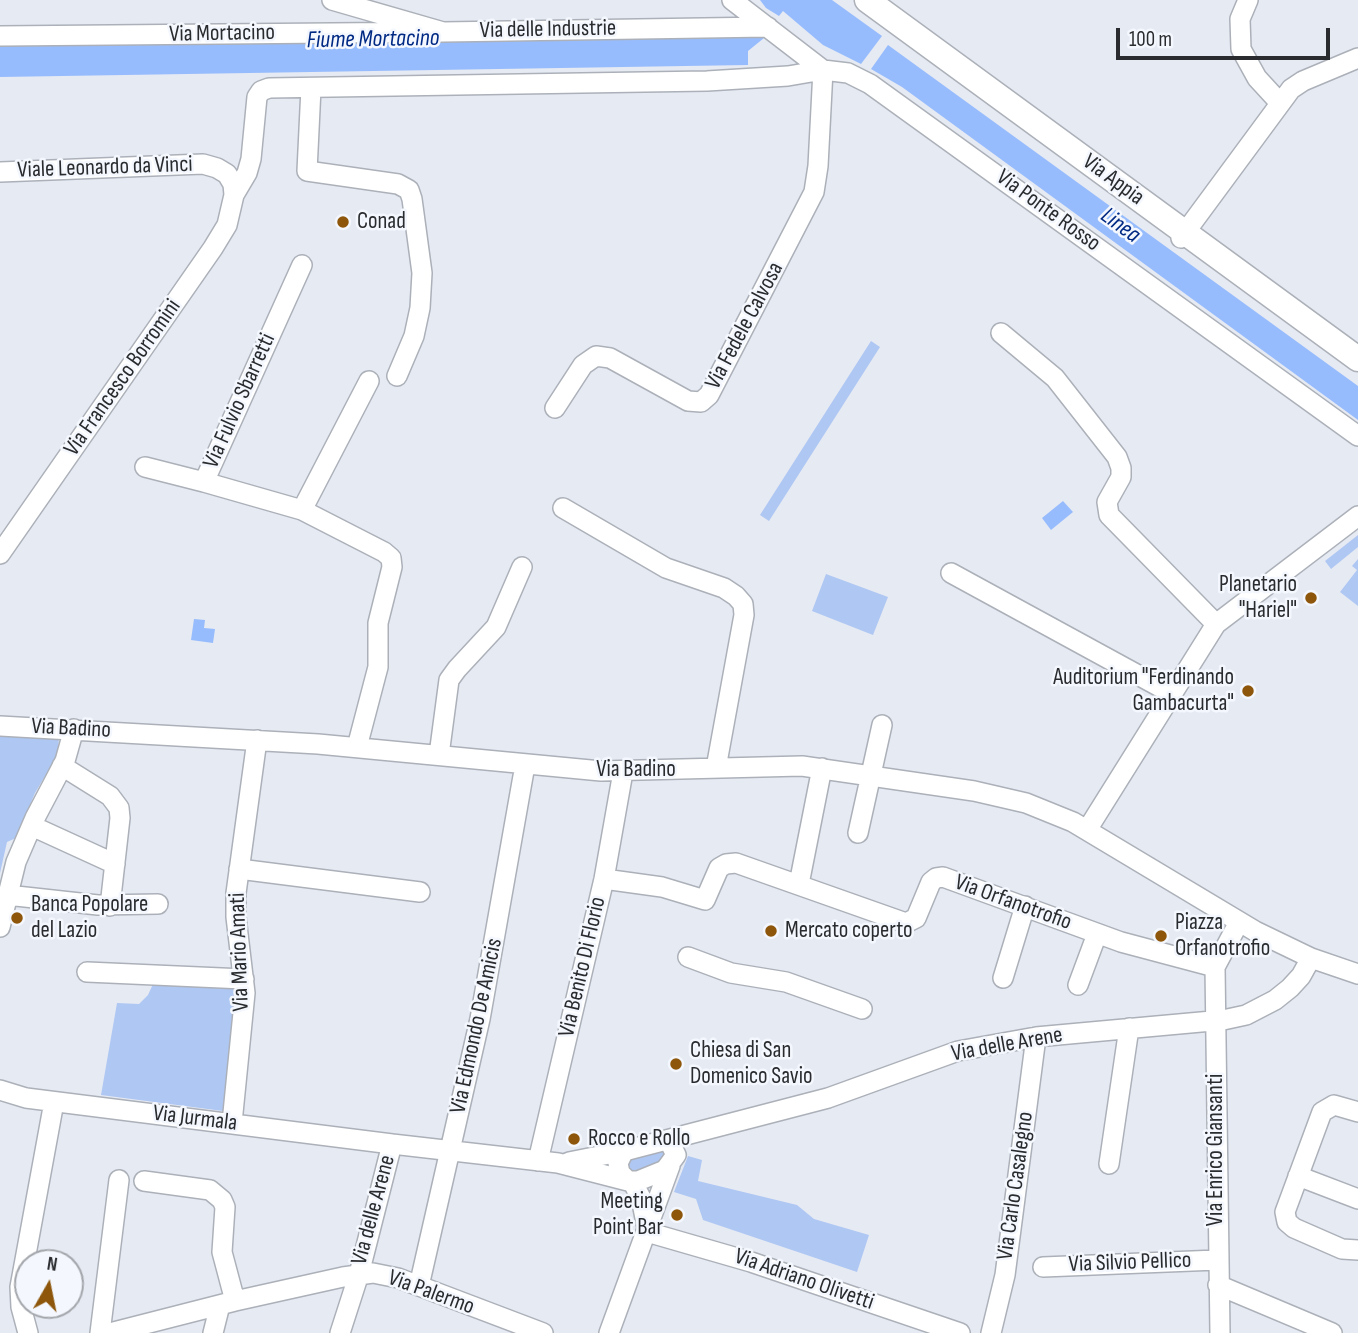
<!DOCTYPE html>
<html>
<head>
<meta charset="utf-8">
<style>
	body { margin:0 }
	#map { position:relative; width:1358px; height:1333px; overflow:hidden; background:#e6eaf3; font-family:"Sofia Sans Condensed",sans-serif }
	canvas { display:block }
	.north { position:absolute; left:14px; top:1249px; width:70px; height:70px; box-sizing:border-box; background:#f4f8fe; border:2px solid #a3a6ab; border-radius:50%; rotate:9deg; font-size:19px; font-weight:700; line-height:28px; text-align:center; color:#292b2e }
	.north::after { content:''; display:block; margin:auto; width:24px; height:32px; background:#8d560b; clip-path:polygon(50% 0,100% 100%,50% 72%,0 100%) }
	.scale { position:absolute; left:1116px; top:28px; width:214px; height:32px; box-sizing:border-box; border:4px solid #292b2e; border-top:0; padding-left:9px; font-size:21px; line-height:24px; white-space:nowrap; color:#292b2e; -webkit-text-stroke:5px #f4f8fe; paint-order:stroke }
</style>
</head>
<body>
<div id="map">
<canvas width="1358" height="1333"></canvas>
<div class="north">N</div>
<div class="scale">100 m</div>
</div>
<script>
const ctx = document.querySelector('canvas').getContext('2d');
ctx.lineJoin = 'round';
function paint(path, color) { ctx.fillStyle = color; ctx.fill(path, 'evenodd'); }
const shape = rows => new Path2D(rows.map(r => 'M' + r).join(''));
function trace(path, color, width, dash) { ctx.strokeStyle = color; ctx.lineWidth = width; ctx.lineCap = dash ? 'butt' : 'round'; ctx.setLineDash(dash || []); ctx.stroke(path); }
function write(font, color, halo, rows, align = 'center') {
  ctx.font = font + ' "Sofia Sans Condensed",sans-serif'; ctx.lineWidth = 5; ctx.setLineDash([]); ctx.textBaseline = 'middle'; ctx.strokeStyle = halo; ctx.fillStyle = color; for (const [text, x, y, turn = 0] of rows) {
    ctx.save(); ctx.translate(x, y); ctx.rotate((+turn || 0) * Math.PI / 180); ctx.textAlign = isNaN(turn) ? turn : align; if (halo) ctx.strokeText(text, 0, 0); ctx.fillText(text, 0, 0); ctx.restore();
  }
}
paint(shape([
	[871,341,880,347,769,521,760,515],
	[1358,535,1358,547,1331,569,1325,561],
	[1358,559,1358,606,1340,592,1357,570,1352,566],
	[826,574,888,597,873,635,812,611],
	[0,732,59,736,58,754,35,793,16,838,7,842,0,873],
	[153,984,227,985,233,989,238,998,223,1111,101,1095,117,1003,139,1004,148,995],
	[667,1145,667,1164,630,1177,627,1155],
	[688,1156,702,1160,698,1181,797,1205,814,1219,869,1235,857,1272,703,1220,696,1199,674,1192]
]), '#afc7f3');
paint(shape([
	[760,0,832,0,882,36,861,64,823,45,783,11,779,16,766,8],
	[746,34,764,38,748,51,748,65,0,77,0,45],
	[888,45,1358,386,1358,420,902,87,871,69],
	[1063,501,1073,512,1051,530,1042,518],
	[194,619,205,620,204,628,215,629,213,643,191,640]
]), '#97bcfd');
const minor = shape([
	[332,0,443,32,768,27],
	[732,0,823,70,848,73,870,84,1358,436],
	[1248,0,1240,19,1241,49,1257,78,1280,103],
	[0,36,443,32],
	[311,88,307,171,398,184,409,190,412,199,422,273,420,308,414,336,397,376],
	[0,172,203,164,217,168,227,174,233,184,234,195,227,225,213,248,0,554],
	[234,195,247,173,251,159,257,97,261,91,269,88,707,81,788,76,823,70],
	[1181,238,1291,89,1303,81,1358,58],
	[302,265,204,482,302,510,384,552,391,558,392,567,378,623,378,667,357,747],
	[1001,333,1055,378,1117,457,1121,468,1121,477,1107,502,1109,515,1216,624],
	[555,408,583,365,596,356,610,358,688,401,701,402,709,395,814,192,818,166,823,70],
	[145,467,204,482],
	[563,508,666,568,724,588,736,596,743,604,744,615,716,768],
	[302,510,369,381],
	[951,573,1171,693],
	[0,726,318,744,601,771,802,766,974,791,1026,803,1073,822,1255,931,1311,958,1358,974],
	[439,755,449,680,457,669,496,627,522,567],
	[62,766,110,796,119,808,120,818,110,906],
	[32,826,115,864],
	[1087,830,1216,624,1358,516],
	[858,833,882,725],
	[239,869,420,892],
	[604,879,662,887,705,900,719,868,726,864,736,863,906,923,916,918,931,882,936,878,943,877,1121,942,1215,967],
	[799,884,822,768],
	[7,895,98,905,158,904],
	[0,927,16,862,35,818,65,761,74,729],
	[688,957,731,973,786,982,862,1009],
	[87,972,244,979],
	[1003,978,1025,906],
	[1078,985,1097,934],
	[0,1090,26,1098,392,1144],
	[1358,1112,1334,1105,1322,1112,1285,1212,1287,1222,1294,1228,1342,1249,1358,1250],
	[232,1123,245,993,236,917,236,893,257,740],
	[669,1141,676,1155,665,1170,638,1181,628,1181,620,1173,618,1163,624,1151,828,1098,958,1051,1036,1037,1223,1020,1246,1015,1275,1000,1290,988,1301,976,1311,958],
	[538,1161,604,879,623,772],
	[569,1162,624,1151],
	[1109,1164,1129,1028],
	[1298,1176,1358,1199],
	[144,1181,210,1190,222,1200,225,1207,222,1252,235,1301],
	[632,1181,641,1198,647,1228],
	[647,1232,751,1262,960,1333],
	[1043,1267,1217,1260],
	[1218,1285,1332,1333],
	[419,1286,480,1019,525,765],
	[28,1333,21,1307,20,1287,54,1102],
	[100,1333,119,1180],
	[110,1333,235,1301,343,1277,373,1273,398,1278,543,1333],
	[213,1333,220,1305],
	[340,1333,359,1274,392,1144,558,1163,628,1181],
	[609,1333,670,1166],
	[991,1333,1005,1275,1036,1037],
	[1220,1333,1215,967,1239,922]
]);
const major = shape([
	[867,0,1358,359]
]);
trace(minor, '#acb1b9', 22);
trace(major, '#acb1b9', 27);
trace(minor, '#fff', 19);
trace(major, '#fff', 24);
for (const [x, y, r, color] of [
	[343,222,7,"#8d560b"],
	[1311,598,7,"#8d560b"],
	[1248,691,7,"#8d560b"],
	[17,918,7,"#8d560b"],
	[771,931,7,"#8d560b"],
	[1161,936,7,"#8d560b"],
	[676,1064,7,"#8d560b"],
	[574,1139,7,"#8d560b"],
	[677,1215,7,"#8d560b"]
]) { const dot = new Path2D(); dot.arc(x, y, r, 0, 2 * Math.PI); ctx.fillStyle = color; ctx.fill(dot); trace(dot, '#f4f8fe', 2.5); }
write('23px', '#292b2e', '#f4f8fe', [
	["Via delle Industrie",548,30,-1],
	["Via Mortacino",222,34,-1],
	["Viale Leonardo da Vinci",105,168,-2],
	["Via Appia",1113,180,36],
	["Via Ponte Rosso",1048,211,36],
	["Via Fedele Calvosa",745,326,-62],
	["Via Francesco Borromini",123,378,-55],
	["Via Fulvio Sbarretti",240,401,-66],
	["Via Badino",71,729,3],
	["Via Badino",636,770],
	["Via Orfanotrofio",1013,903,20],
	["Via Mario Amati",240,952,-92],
	["Via Benito Di Florio",583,967,-77],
	["Via Edmondo De Amicis",477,1026,-78],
	["Via delle Arene",1007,1045,-10],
	["Via Jurmala",195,1119,7],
	["Via Enrico Giansanti",1216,1150,-90],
	["Via Carlo Casalegno",1016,1186,-82],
	["Via delle Arene",374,1210,-75],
	["Via Silvio Pellico",1130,1263,-2],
	["Via Adriano Olivetti",804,1280,19],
	["Via Palermo",431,1293,20]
]);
write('23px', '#292b2e', '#f4f8fe', [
	["Conad",357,222],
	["Planetario",1297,585,"right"],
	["\"Hariel\"",1297,611,"right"],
	["Auditorium \"Ferdinando",1234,678,"right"],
	["Gambacurta\"",1234,704,"right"],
	["Banca Popolare",31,905],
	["del Lazio",31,931],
	["Piazza",1175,923],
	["Orfanotrofio",1175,949],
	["Mercato coperto",785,931],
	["Chiesa di San",690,1051],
	["Domenico Savio",690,1077],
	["Rocco e Rollo",588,1139],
	["Meeting",663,1202,"right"],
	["Point Bar",663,1228,"right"]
], 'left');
write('italic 24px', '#002984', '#f4f8fe', [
	["Fiume Mortacino",373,40,-1],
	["Linea",1120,226,36]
]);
</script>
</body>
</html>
